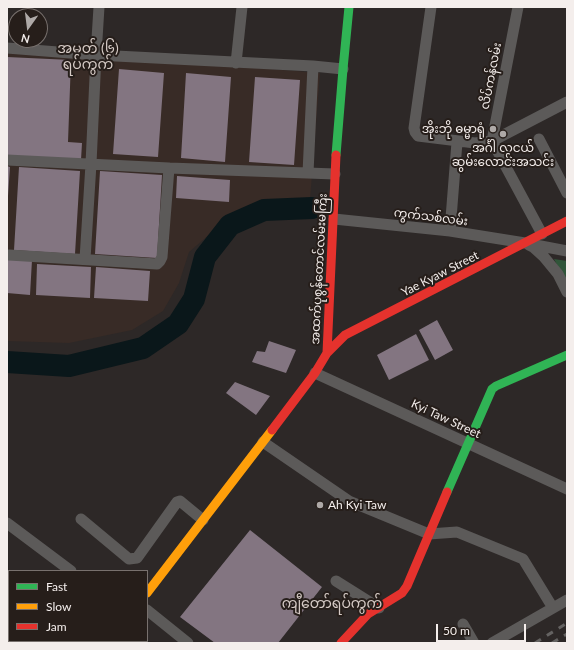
<!DOCTYPE html>
<html>
<head>
<meta charset="utf-8">
<style>
	body { margin:0 }
	#map { position:relative; width:574px; height:650px; overflow:hidden; background:#2d2827; font-family:Lato,sans-serif }
	canvas { display:block }
	.frame { position:absolute; inset:0; border:8px solid #f4eeec; pointer-events:none }
	.legend { position:absolute; left:8px; top:570px; width:140px; height:72px; box-sizing:border-box; background:#261e1a; border:1px solid #78716e; margin:0; padding:5px 7px; list-style:none; font-size:12px; color:#f4eeec }
	.legend li { display:flex; align-items:center; gap:8px; height:20px }
	.legend b { width:20px; border:1px solid #78716e }
	.north { position:absolute; left:8px; top:8px; width:40px; height:40px; box-sizing:border-box; background:#261e1a; border:1px solid #78716e; border-radius:50%; rotate:194deg; font-size:11px; font-weight:700; line-height:16px; text-align:center; color:#f4eeec }
	.north::after { content:''; display:block; margin:auto; width:14px; height:18px; background:#aea9a7; clip-path:polygon(50% 0,100% 100%,50% 72%,0 100%) }
	.scale { position:absolute; left:436px; top:624px; width:90px; height:18px; box-sizing:border-box; border:2px solid #f4eeec; border-top:0; padding-left:5px; font-size:12px; line-height:14px; white-space:nowrap; color:#f4eeec; -webkit-text-stroke:3px #261e1a; paint-order:stroke }
</style>
</head>
<body>
<div id="map">
<canvas width="574" height="650"></canvas>
<div class="frame"></div>
<ul class="legend">
<li><b style="height:5px;background:#30b455"></b>Fast</li>
<li><b style="height:5px;background:#ff9f0a"></b>Slow</li>
<li><b style="height:5px;background:#e5322d"></b>Jam</li>
</ul>
<div class="north">N</div>
<div class="scale">50 m</div>
</div>
<script>
const ctx = document.querySelector('canvas').getContext('2d');
ctx.lineJoin = 'round';
function paint(path, color) { ctx.fillStyle = color; ctx.fill(path, 'evenodd'); }
const shape = rows => new Path2D(rows.map(r => 'M' + r).join(''));
function trace(path, color, width, dash) { ctx.strokeStyle = color; ctx.lineWidth = width; ctx.lineCap = dash ? 'butt' : 'round'; ctx.setLineDash(dash || []); ctx.stroke(path); }
function write(font, color, halo, rows, align = 'center') {
  ctx.font = font + ' Lato,"Noto Sans Myanmar",sans-serif'; ctx.lineWidth = 4; ctx.setLineDash([]); ctx.textBaseline = 'middle'; ctx.strokeStyle = halo; ctx.fillStyle = color; for (const [text, x, y, turn = 0] of rows) {
    ctx.save(); ctx.translate(x, y); ctx.rotate((+turn || 0) * Math.PI / 180); ctx.textAlign = isNaN(turn) ? turn : align; if (halo) ctx.strokeText(text, 0, 0); ctx.fillText(text, 0, 0); ctx.restore();
  }
}
paint(shape([
	[7,48,320,73,310,200,261,201,225,221,189,252,179,283,163,311,132,330,69,343,7,341]
]), '#382b26');
paint(shape([
	[554,259,567,261,567,284]
]), '#305539');
trace(shape([
	[7,362,69,366,143,348,178,324,194,299,205,257,230,225,264,210,312,208]
]), '#0a171a', 22);
paint(shape([
	[7,57,71,60,68,142,82,143,81,160,7,157],
	[119,69,164,73,158,157,113,154],
	[186,73,231,77,225,162,181,158],
	[255,77,300,80,294,165,249,162],
	[7,166,10,167,8,196,7,196],
	[19,167,80,171,75,254,14,250],
	[100,171,162,175,157,258,95,254],
	[177,176,230,180,229,202,176,198],
	[7,259,32,260,30,295,7,293],
	[37,264,91,267,90,298,36,295],
	[96,267,150,271,148,301,94,298],
	[437,320,453,350,435,360,419,330],
	[416,334,429,360,389,380,377,355],
	[269,341,296,350,286,373,252,362,257,351,265,352],
	[235,382,270,396,256,415,226,393],
	[250,530,322,587,278,643,215,643,180,617]
]), '#837581');
trace(shape([
	[431,7,414,128,415,132,418,136,475,143,492,141,567,102],
	[518,7,492,141,542,234],
	[7,48,96,55,313,66,343,69],
	[236,63,242,7],
	[539,139,567,193],
	[7,160,169,168,335,174],
	[308,173,313,66],
	[334,219,450,231,525,243,567,251],
	[450,231,457,142],
	[529,245,533,247,544,257,558,274,567,292],
	[9,255,157,264,160,261,162,257,169,168],
	[85,259,91,164,96,55,99,7],
	[315,373,567,489],
	[263,442,349,501,429,534,457,532,523,559,553,608],
	[81,519,129,559,137,558,177,502,180,501,203,520],
	[7,523,71,571],
	[336,581,379,608],
	[7,605,9,607],
	[147,610,188,643],
	[463,624,474,643],
	[7,635,9,633],
	[492,643,567,600]
]), '#5c5a59', 11);
trace(shape([
	[336,155,343,69,349,7],
	[447,492,492,389,496,386,567,355]
]), '#30b455', 9);
trace(shape([
	[147,593,272,430],
	[109,643,111,641]
]), '#ff9f0a', 9);
trace(shape([
	[327,353,345,335,567,221],
	[272,430,315,373,327,353,336,155],
	[341,643,368,614,402,593,407,586,447,492]
]), '#e5322d', 9);
trace(shape([
	[535,643,567,623],
	[552,643,567,634]
]), '#646261', 3, [7, 7]);
for (const [x, y, r, color] of [
	[493,129,4,"#aea9a7"],
	[503,134,4,"#aea9a7"],
	[320,505,4,"#aea9a7"]
]) { const dot = new Path2D(); dot.arc(x, y, r, 0, 2 * Math.PI); ctx.fillStyle = color; ctx.fill(dot); trace(dot, '#261e1a', 1.5); }
write('12px', '#f4eeec', '#261e1a', [
	["လိပ်ကန်လမ်း",491,76,-79],
	["ကွက်သစ်လမ်း",431,217,7],
	["အထက်ပုစွန်တောင်လမ်းမကြီး",319,269,-87],
	["Yae Kyaw Street",440,274,-27],
	["Kyi Taw Street",446,419,25]
]);
write('12px', '#f4eeec', '#261e1a', [
	["အိုးဘို ဓမ္မာရုံ",485,129],
	["အင်္ဂါ လူငယ်",503,148,"center"],
	["ဆွမ်းလောင်းအသင်း",503,162,"center"],
	["Ah Kyi Taw",328,505,"left"]
], 'right');
write('14px', '#d6cbc6', '#261e1a', [
	["အမှတ် (၆)",88,48],
	["ရပ်ကွက်",88,64],
	["ကျီတော်ရပ်ကွက်",332,603]
]);
</script>
</body>
</html>
